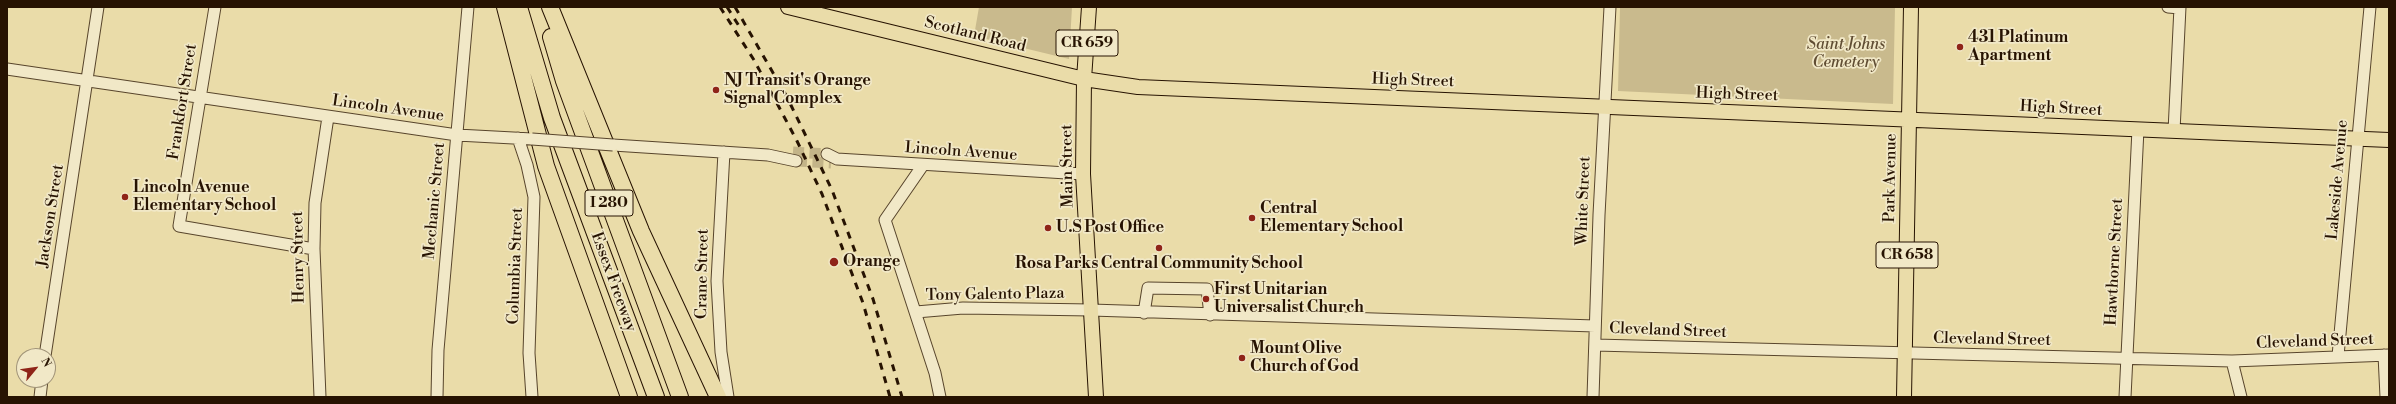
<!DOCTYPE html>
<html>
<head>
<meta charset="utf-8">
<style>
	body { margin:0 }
	#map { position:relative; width:2396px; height:404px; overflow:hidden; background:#eadca9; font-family:"Libre Bodoni",serif }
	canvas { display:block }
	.frame { position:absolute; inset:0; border:8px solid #271302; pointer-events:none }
	.north { position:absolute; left:16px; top:348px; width:40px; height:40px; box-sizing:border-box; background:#f1e8c7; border:1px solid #a09378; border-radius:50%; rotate:61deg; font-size:11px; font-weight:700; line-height:16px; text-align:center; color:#271302 }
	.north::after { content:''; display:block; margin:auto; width:14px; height:18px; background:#8f2418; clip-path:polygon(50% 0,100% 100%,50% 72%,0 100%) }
</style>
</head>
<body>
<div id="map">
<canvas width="2396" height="404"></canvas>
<div class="frame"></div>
<div class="north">N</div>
</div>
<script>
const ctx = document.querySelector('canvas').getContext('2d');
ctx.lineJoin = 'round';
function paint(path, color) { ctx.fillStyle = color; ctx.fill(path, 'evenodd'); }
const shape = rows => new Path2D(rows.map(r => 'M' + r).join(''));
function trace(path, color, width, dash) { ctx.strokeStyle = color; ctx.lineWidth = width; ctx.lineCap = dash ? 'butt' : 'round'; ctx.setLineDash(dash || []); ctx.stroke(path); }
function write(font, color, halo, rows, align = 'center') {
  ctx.font = font + ' "Libre Bodoni",serif'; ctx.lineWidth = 3.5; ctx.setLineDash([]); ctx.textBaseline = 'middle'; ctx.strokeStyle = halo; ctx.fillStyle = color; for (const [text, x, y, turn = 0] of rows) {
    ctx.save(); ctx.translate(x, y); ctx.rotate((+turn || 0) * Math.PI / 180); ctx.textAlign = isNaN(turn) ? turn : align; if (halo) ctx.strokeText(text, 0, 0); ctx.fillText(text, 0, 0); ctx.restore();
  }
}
paint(shape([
	[979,7,1072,7,1069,59,974,36],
	[1620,7,1895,7,1893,104,1618,91]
]), '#c9ba8d');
trace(shape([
	[793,152,827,154],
	[796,161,831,163]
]), '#c3b488', 11, [11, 5.5]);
const minor = shape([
	[215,7,179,226,314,249],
	[2168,7,2180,8],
	[7,69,457,135,532,139],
	[2174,131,2180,7],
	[518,138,527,165,534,197,529,353,532,397],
	[613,145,768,155,796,161],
	[724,152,717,281,721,352,728,397],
	[827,154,837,159,1083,174],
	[923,165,885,220,935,373,940,397],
	[916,312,963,308,1091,310,1595,326],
	[1144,313,1148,288,1207,289,1210,315],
	[1595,345,2232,361,2389,355],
	[2384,355,2386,397],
	[45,356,98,7],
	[2338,356,2370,7],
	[2232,361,2241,397],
	[40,397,42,380],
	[320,397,314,249,315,203,328,117],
	[437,397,438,350,468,7],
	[1593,397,1599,215,1610,7],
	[2125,397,2138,129]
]);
const major = shape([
	[788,7,1084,79,1138,87,2389,140],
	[1089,7,1084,79,1083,174,1096,397],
	[1904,397,1911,7]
]);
const highway = shape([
	[505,7,546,166,629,397],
	[519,7,552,118,656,397],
	[550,7,641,231,718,397],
	[551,37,564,81,680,397]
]);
trace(minor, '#58452c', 13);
trace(major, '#271302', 16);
trace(highway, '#271302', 18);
trace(minor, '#f1e8c7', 11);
trace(major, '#eadca9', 14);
trace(highway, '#eadca9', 16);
trace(shape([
	[720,7,754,60,797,141,822,194,863,303,890,397],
	[727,7,739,26],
	[735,7,787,97,832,190,873,299,902,397]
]), '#271302', 3, [7, 7]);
const minorBridge = shape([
	[532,139,613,145]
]);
trace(minorBridge, '#58452c', 13, []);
trace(minorBridge, '#f1e8c7', 11);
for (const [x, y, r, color] of [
	[1960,47,4,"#8f2418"],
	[716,90,4,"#8f2418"],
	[125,197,4,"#8f2418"],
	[1252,218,4,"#8f2418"],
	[1048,228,4,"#8f2418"],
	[1159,248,4,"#8f2418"],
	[834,262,5,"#8f2418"],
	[1206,299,4,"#8f2418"],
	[1242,358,4,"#8f2418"]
]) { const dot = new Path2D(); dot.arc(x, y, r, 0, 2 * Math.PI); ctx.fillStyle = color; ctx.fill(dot); trace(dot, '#f1e8c7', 1.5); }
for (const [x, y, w] of [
	[1087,43,62],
	[609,203,48],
	[1907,255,62]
]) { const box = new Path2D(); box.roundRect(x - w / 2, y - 13, w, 26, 3); ctx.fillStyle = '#f1e8c7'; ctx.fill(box); trace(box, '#271302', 1); }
write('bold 15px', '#271302', null, [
	["CR 659",1087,43],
	["I 280",609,203],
	["CR 658",1907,255]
]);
write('16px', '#271302', '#f1e8c7', [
	["Scotland Road",975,35,14],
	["High Street",1413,81,2],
	["High Street",1737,95,2],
	["Frankfort Street",183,102,-81],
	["Lincoln Avenue",388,109,8],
	["High Street",2061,109,3],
	["Lincoln Avenue",961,152,4],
	["Main Street",1068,166,-91],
	["Park Avenue",1891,178,-89],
	["Lakeside Avenue",2338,180,-85],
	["Mechanic Street",435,201,-85],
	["White Street",1584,201,-88],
	["Jackson Street",51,216,-81],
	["Henry Street",299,257,-91],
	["Hawthorne Street",2115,262,-87],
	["Columbia Street",516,266,-88],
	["Crane Street",703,274,-89],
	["Essex Freeway",613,282,70],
	["Tony Galento Plaza",995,295,-1],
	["Cleveland Street",1668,331,2],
	["Cleveland Street",1992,340,1],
	["Cleveland Street",2315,342,-2]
]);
write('bold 16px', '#271302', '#f1e8c7', [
	["431 Platinum",1968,38],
	["Apartment",1968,56],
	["NJ Transit's Orange",724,81],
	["Signal Complex",724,99],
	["Lincoln Avenue",133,188],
	["Elementary School",133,206],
	["Central",1260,209],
	["Elementary School",1260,227],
	["U.S Post Office",1056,228],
	["Orange",843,262],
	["Rosa Parks Central Community School",1159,264,"center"],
	["First Unitarian",1214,290],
	["Universalist Church",1214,308],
	["Mount Olive",1250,349],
	["Church of God",1250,367]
], 'left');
write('italic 16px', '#604d33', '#f1e8c7', [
	["Saint Johns",1846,45],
	["Cemetery",1846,63]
]);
</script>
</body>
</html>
